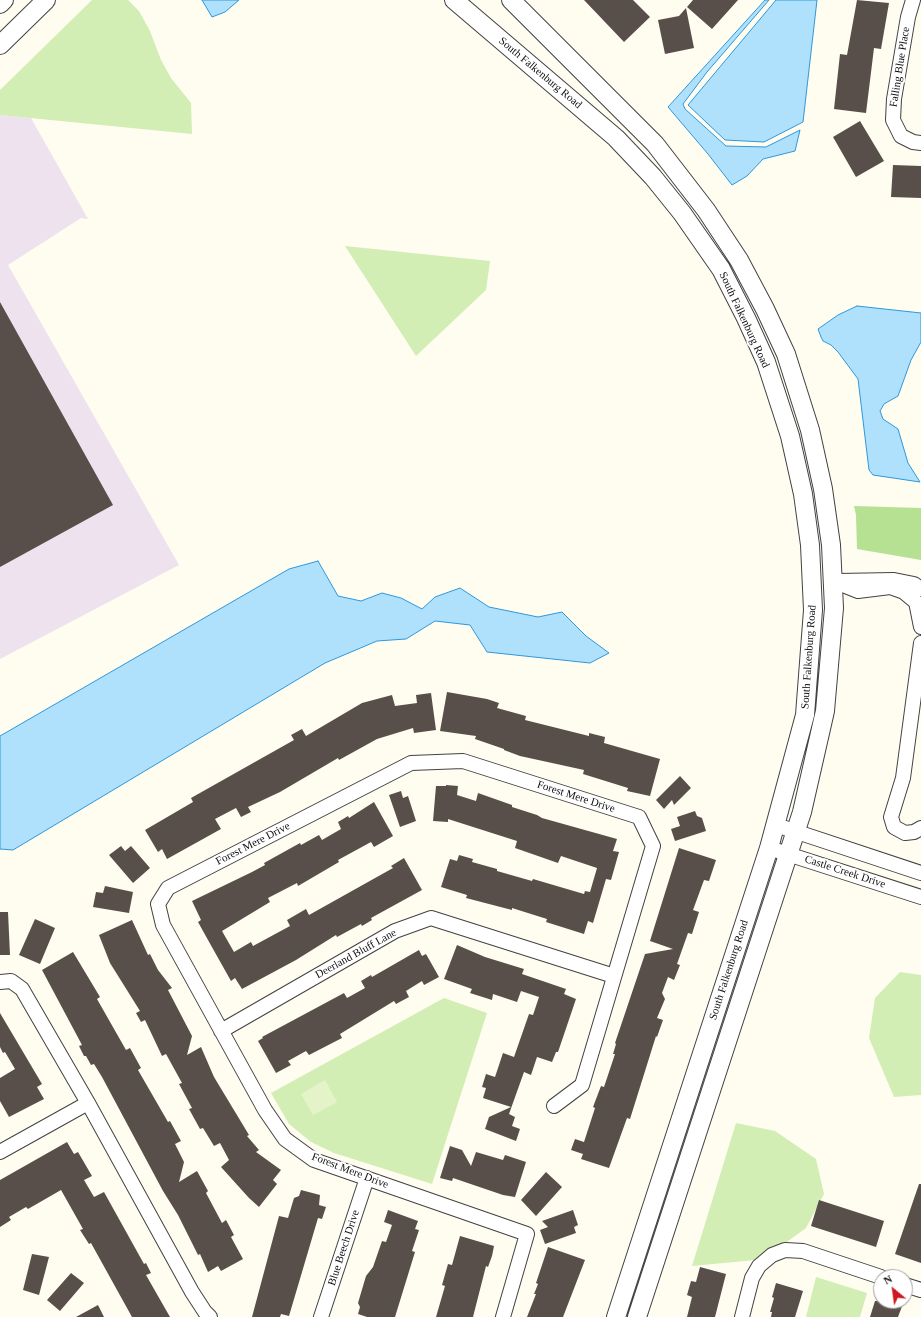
<!DOCTYPE html>
<html>
<head>
<meta charset="utf-8">
<style>
	body { margin:0 }
	#map { position:relative; width:921px; height:1317px; overflow:hidden; background:#fffcf0; font-family:Georgia,serif }
	canvas { display:block }
	.north { position:absolute; left:873px; top:1269px; width:40px; height:40px; box-sizing:border-box; background:#fff; border:1px solid #9f9f9f; border-radius:50%; rotate:331deg; font-size:11px; font-weight:700; line-height:16px; text-align:center; color:#0f0f0f }
	.north::after { content:''; display:block; margin:auto; width:14px; height:18px; background:#ce1722; clip-path:polygon(50% 0,100% 100%,50% 72%,0 100%) }
</style>
</head>
<body>
<div id="map">
<canvas width="921" height="1317"></canvas>
<div class="north">N</div>
</div>
<script>
const ctx = document.querySelector('canvas').getContext('2d');
ctx.lineJoin = 'round';
function paint(path, color) { ctx.fillStyle = color; ctx.fill(path, 'evenodd'); }
const shape = rows => new Path2D(rows.map(r => 'M' + r).join(''));
function trace(path, color, width, dash) { ctx.strokeStyle = color; ctx.lineWidth = width; ctx.lineCap = dash ? 'butt' : 'round'; ctx.setLineDash(dash || []); ctx.stroke(path); }
function write(font, color, halo, rows, align = 'center') {
  ctx.font = font + ' Georgia,serif'; ctx.lineWidth = 4; ctx.setLineDash([]); ctx.textBaseline = 'middle'; ctx.strokeStyle = halo; ctx.fillStyle = color; for (const [text, x, y, turn = 0] of rows) {
    ctx.save(); ctx.translate(x, y); ctx.rotate((+turn || 0) * Math.PI / 180); ctx.textAlign = isNaN(turn) ? turn : align; if (halo) ctx.strokeText(text, 0, 0); ctx.fillText(text, 0, 0); ctx.restore();
  }
}
paint(shape([
	[0,115,31,118,88,219,81,218,8,265,179,565,0,659]
]), '#ede2ee');
paint(shape([
	[92,0,128,0,139,11,150,31,161,60,171,78,191,103,192,134,0,115,0,90],
	[345,246,490,261,486,290,416,356],
	[900,972,921,975,921,1095,894,1097,869,1038,875,998],
	[444,998,487,1013,432,1184,334,1153,311,1142,289,1124,271,1093],
	[736,1123,775,1131,816,1159,824,1194,806,1228,784,1244,768,1249,755,1260,692,1266],
	[816,1277,867,1293,860,1317,806,1317]
]), '#d3eeb5');
paint(shape([
	[854,506,921,508,921,560,857,549,856,515]
]), '#b6e192');
paint(shape([
	[325,1080,337,1102,313,1115,301,1094]
]), '#e5f4c8');
const water = shape([
	[202,0,239,0,225,12,212,17,202,0],
	[765,0,769,0,707,72,683,104,685,109,726,146,766,147,800,130,795,151,763,159,747,176,732,185,708,154,668,107,765,0],
	[776,0,817,0,803,122,764,142,725,140,688,105,776,0],
	[857,306,921,313,921,342,911,360,898,396,884,404,880,411,883,419,898,429,908,463,920,482,873,475,869,470,858,379,838,352,831,345,823,341,821,337,818,329,838,315,857,306],
	[318,561,338,596,361,601,382,593,401,598,422,609,435,597,460,588,489,607,538,617,562,612,586,636,609,653,590,663,487,652,470,625,435,621,406,639,377,641,325,663,13,850,0,849,0,736,289,569,318,561]
]);
paint(water, '#afe0fc');
trace(water, '#2e98db', 1);
paint(shape([
	[584,0,633,0,650,17,624,42],
	[693,0,738,0,712,29,687,7],
	[857,0,889,3,881,49,874,48,866,113,834,109,840,54,847,55],
	[686,8,694,48,665,54,658,20,679,16],
	[860,121,884,161,856,177,833,137],
	[893,165,921,166,921,198,891,197],
	[0,302,113,505,0,567],
	[447,692,487,699,499,703,497,708,526,716,525,720,589,736,589,733,605,737,604,743,660,759,650,796,627,791,628,788,583,774,584,770,520,756,504,750,504,749,475,739,476,736,440,731],
	[431,693,436,730,414,733,413,728,377,739,339,760,338,758,280,792,248,807,251,812,241,817,236,808,215,819,221,829,167,859,162,849,158,852,145,830,193,802,191,798,294,740,291,735,302,729,306,736,362,703,392,695,395,706,417,703,416,695],
	[680,776,691,788,674,805,672,800,664,809,656,800],
	[446,785,458,786,457,795,476,801,478,793,512,805,512,807,537,815,542,818,617,839,613,851,619,852,611,880,606,879,593,923,588,921,584,934,546,922,547,919,512,908,512,910,466,898,467,895,441,887,450,859,457,861,459,855,473,859,472,862,497,869,497,871,532,881,533,879,584,894,585,891,590,892,597,868,561,856,558,863,515,848,517,841,448,819,448,822,433,821,436,786,446,786],
	[401,791,403,798,408,796,416,821,400,827,389,795],
	[374,802,393,836,374,847,371,842,338,860,339,862,298,886,297,883,268,898,270,902,222,931,234,952,251,942,253,946,290,926,287,920,306,909,309,915,393,868,391,866,404,858,422,890,371,918,372,920,362,926,361,924,337,937,336,935,296,960,242,989,235,978,231,981,208,940,198,922,201,920,192,901,252,872,265,865,264,863,300,843,301,845,319,835,322,840,341,829,338,822,348,816,349,818],
	[695,811,697,816,702,818,706,831,675,841,671,829,680,826,677,817],
	[121,846,125,851,131,846,150,868,133,883,109,855],
	[679,848,716,860,709,881,704,880,693,910,699,912,692,934,688,933,677,964,680,965,674,980,668,977,662,993,665,999,657,1018,663,1020,657,1037,656,1036,630,1119,627,1118,609,1168,581,1159,583,1154,571,1150,575,1139,584,1142,595,1108,593,1107,601,1086,604,1087,615,1054,613,1054,616,1044,615,1043,645,954,673,949,650,941],
	[105,886,133,892,129,913,93,907,96,892,103,893],
	[0,912,8,912,10,955,0,955],
	[35,919,55,928,40,964,19,955],
	[132,920,148,955,150,954,158,970,172,988,168,990,192,1036,187,1055,201,1047,214,1077,249,1135,247,1136,259,1150,256,1152,281,1170,273,1180,277,1184,259,1207,249,1198,221,1167,229,1160,220,1143,214,1146,203,1128,200,1129,189,1109,192,1108,179,1084,182,1083,166,1054,162,1056,145,1020,141,1022,136,1013,140,1011,110,963,99,935],
	[457,945,485,957,524,969,522,974,566,989,564,994,576,999,558,1052,556,1052,552,1062,537,1057,531,1075,524,1072,509,1114,515,1117,512,1126,520,1129,516,1141,485,1129,489,1117,511,1107,483,1098,486,1088,482,1087,486,1074,495,1077,503,1053,514,1057,529,1014,533,1015,539,997,521,991,517,1002,493,994,492,1000,470,993,472,989,444,979],
	[419,950,422,956,426,954,439,977,424,985,422,981,406,991,409,997,396,1004,394,1001,340,1034,342,1038,309,1055,306,1051,288,1061,291,1065,276,1073,258,1041,263,1038,262,1037,344,993,347,998,365,988,361,981,371,975,372,977],
	[73,952,100,997,97,999,126,1050,130,1048,141,1068,138,1070,168,1122,170,1121,181,1141,175,1144,184,1162,179,1182,197,1171,208,1191,206,1193,222,1223,226,1220,234,1235,231,1237,243,1259,221,1271,218,1266,208,1272,200,1254,198,1255,178,1215,163,1191,102,1077,94,1064,91,1065,86,1056,84,1056,79,1046,82,1045,42,970],
	[0,1013,42,1084,37,1087,44,1099,9,1117,0,1101,0,1078,15,1069,5,1052,3,1053,0,1047],
	[67,1142,74,1154,78,1152,92,1176,84,1180,94,1197,104,1192,144,1264,146,1263,151,1273,146,1275,170,1317,132,1317,91,1243,89,1244,80,1230,83,1229,61,1190,28,1209,26,1207,9,1217,11,1220,0,1227,0,1180],
	[450,1146,462,1150,471,1166,476,1152,503,1160,505,1155,526,1162,515,1197,503,1195,453,1178,452,1181,440,1178],
	[546,1172,562,1187,536,1216,521,1200],
	[919,1184,921,1184,921,1263,895,1254],
	[301,1190,320,1195,319,1205,326,1207,322,1219,318,1218,289,1316,281,1314,280,1317,252,1317,279,1216,288,1218,294,1198,299,1196],
	[819,1200,884,1221,876,1247,811,1226],
	[388,1210,418,1221,415,1229,419,1230,412,1251,415,1252,395,1317,367,1317,358,1314,360,1307,358,1303,366,1276,373,1267,382,1241,386,1242,392,1225,384,1222],
	[573,1210,578,1225,574,1227,576,1233,545,1244,540,1230,548,1227,542,1221],
	[460,1236,494,1246,492,1256,488,1267,486,1266,473,1317,436,1317,445,1286,442,1285,448,1264,452,1265],
	[548,1247,585,1260,563,1317,527,1317,536,1294,534,1294,538,1284,536,1283],
	[32,1254,49,1257,39,1295,23,1290],
	[700,1267,726,1274,715,1317,687,1317,692,1297,687,1295,691,1281,696,1282],
	[71,1273,84,1283,60,1311,47,1300],
	[776,1283,803,1291,795,1317,771,1317,772,1312,770,1312,774,1298,772,1297],
	[875,1301,904,1301,898,1317,870,1317],
	[98,1305,104,1317,76,1317]
]), '#594f4a');
const minor = shape([
	[913,0,908,17,894,99,893,120,901,136,913,142,921,143],
	[833,581,858,591,890,587,904,592,916,602,921,627],
	[838,581,894,580,914,584,921,589],
	[921,643,903,778,891,817,894,827,905,833,914,832,921,828],
	[776,825,921,873],
	[769,848,921,897],
	[0,982,11,981,22,989,88,1103,192,1292,205,1312,210,1317],
	[221,1031,395,931,431,918,614,976],
	[0,1152,88,1103],
	[905,1285,921,1290],
	[321,1317,367,1178],
	[503,1317,527,1234,314,1160,285,1139,265,1110,163,925,158,904,168,888,411,763,463,761,639,817,653,846,582,1085,554,1106],
	[742,1317,752,1278,759,1266,772,1255,785,1250,803,1251,881,1277]
]);
const tertiary = shape([
	[454,0,616,138,653,177,682,213,721,269,746,318,766,362,790,436,803,494,810,545,813,610,805,715,769,848,616,1317],
	[511,0,655,144,706,210,739,260,765,309,786,354,810,430,823,489,831,545,834,608,825,711,802,812,637,1317],
	[0,4,4,0],
	[0,45,46,0]
]);
trace(minor, '#424242', 16);
trace(tertiary, '#424242', 20);
trace(minor, '#fff', 14);
trace(tertiary, '#fff', 18);
write('11px', '#0f0f0f', '#fff', [
	["Falling Blue Place",900,67,-81],
	["South Falkenburg Road",540,73,40],
	["South Falkenburg Road",744,320,65],
	["South Falkenburg Road",809,657,-86],
	["Forest Mere Drive",576,797,18],
	["Forest Mere Drive",253,844,-27],
	["Castle Creek Drive",845,872,18],
	["Deerland Bluff Lane",356,954,-29],
	["South Falkenburg Road",729,970,-72],
	["Forest Mere Drive",350,1171,21],
	["Blue Beech Drive",344,1248,-72]
]);
</script>
</body>
</html>
